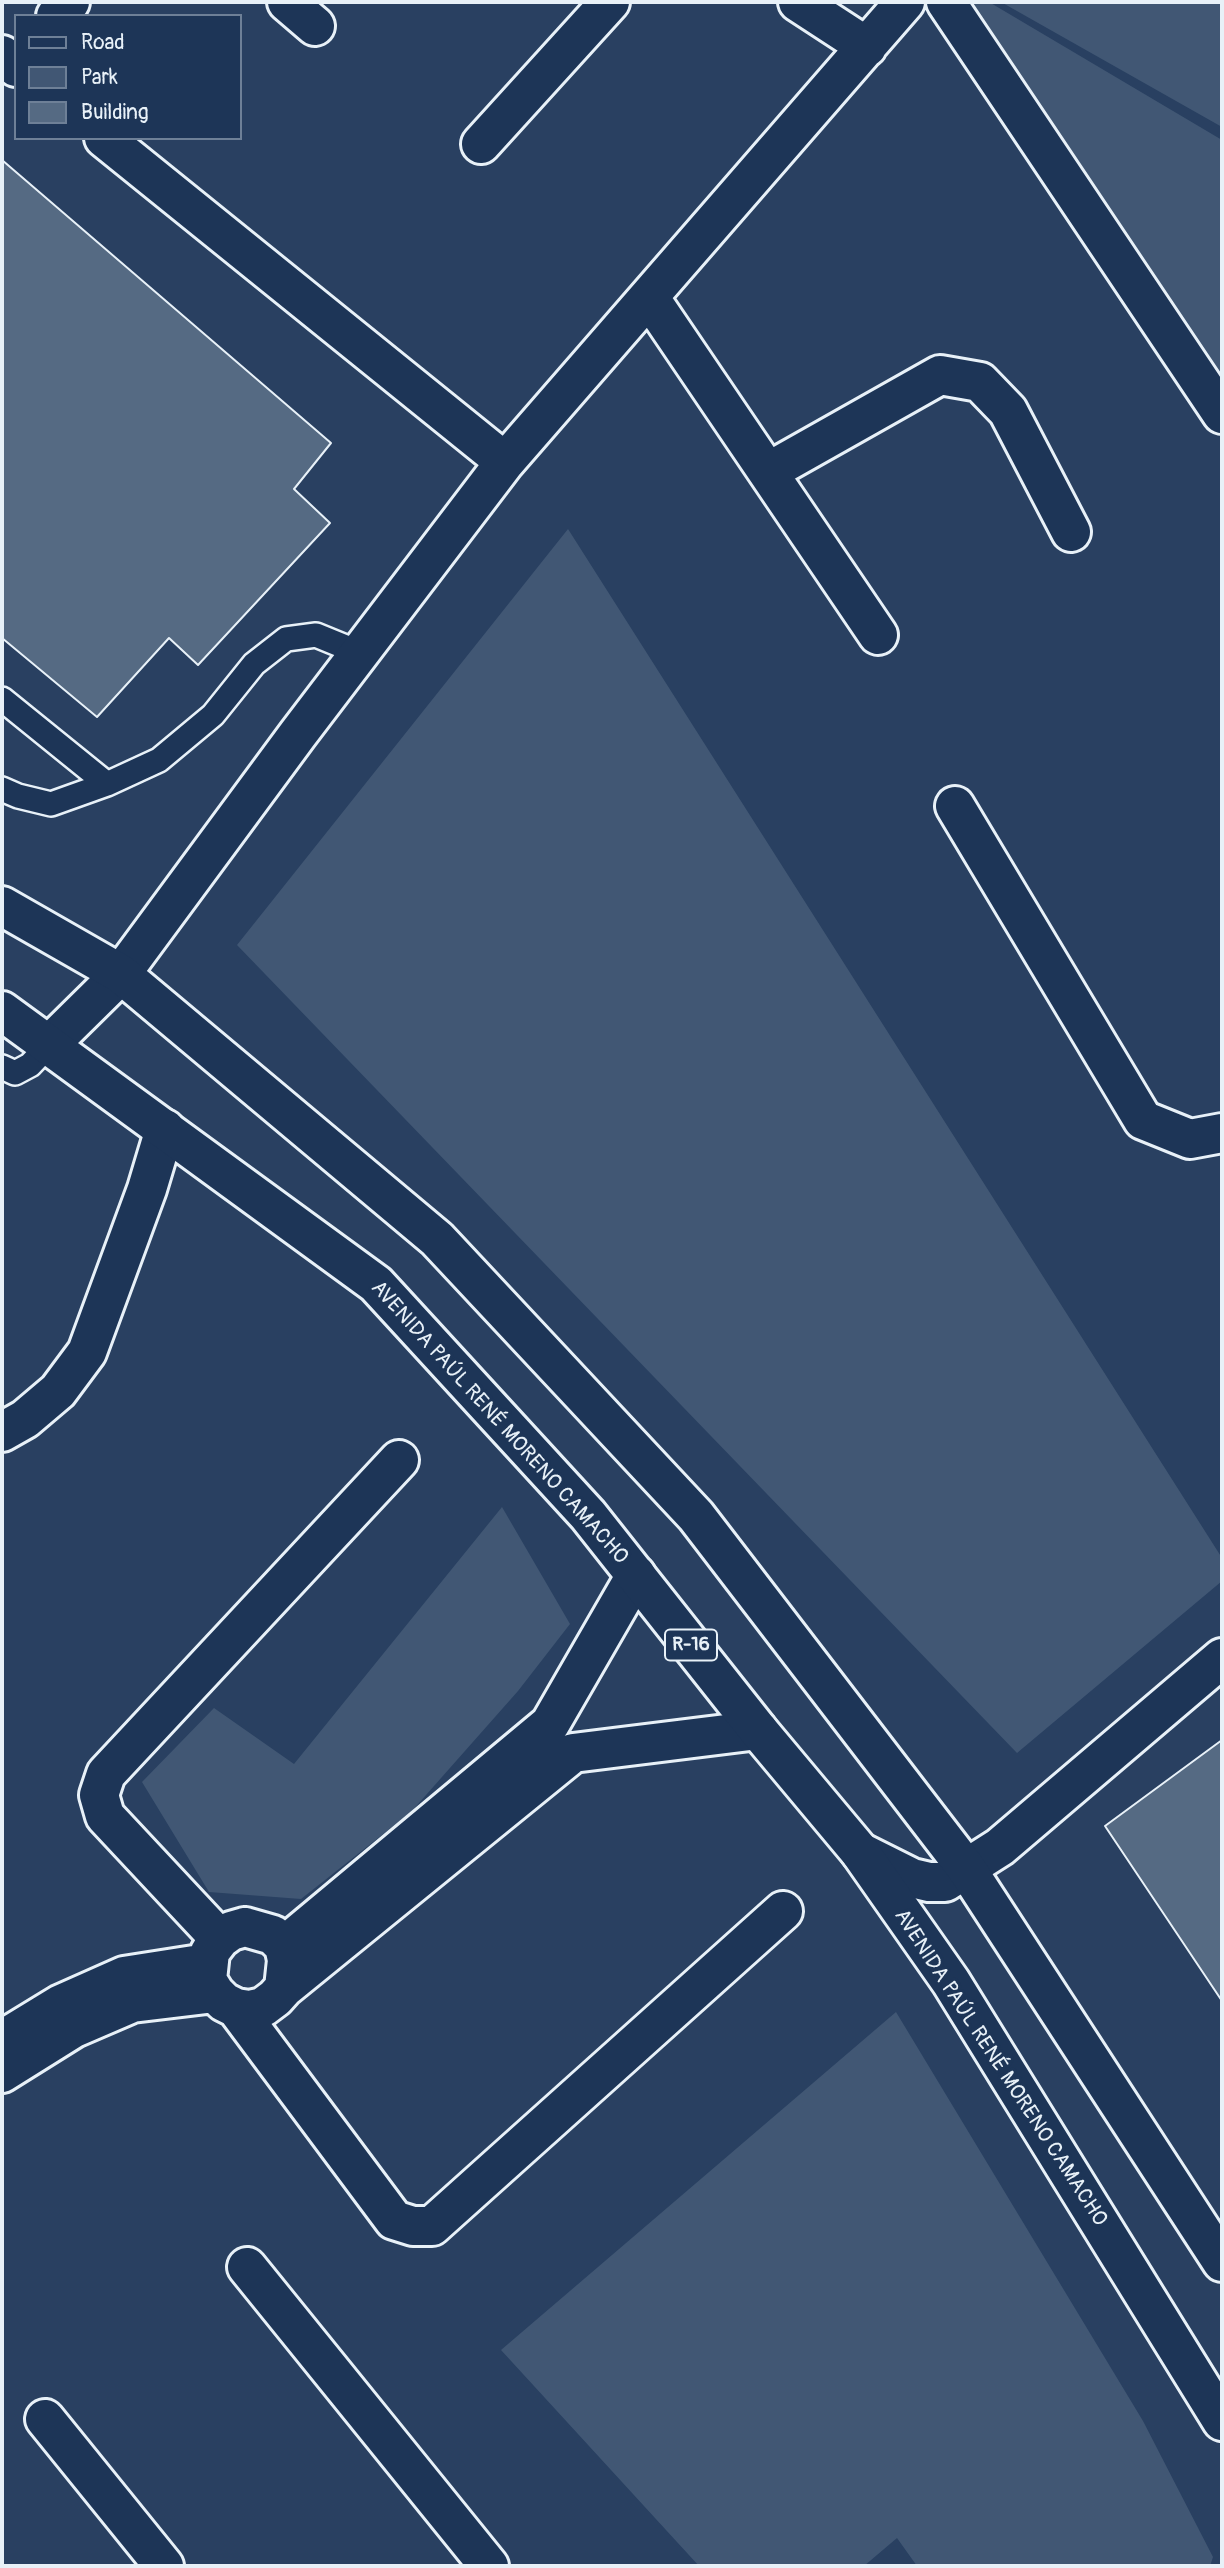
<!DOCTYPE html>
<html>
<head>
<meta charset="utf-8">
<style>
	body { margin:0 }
	#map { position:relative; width:1224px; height:2568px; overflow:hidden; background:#294061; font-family:Pangolin,sans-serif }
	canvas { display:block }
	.frame { position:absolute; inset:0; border:4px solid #e8f1f8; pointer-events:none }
	.legend { position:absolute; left:14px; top:14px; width:228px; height:126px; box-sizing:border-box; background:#1d3557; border:2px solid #6e8097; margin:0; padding:9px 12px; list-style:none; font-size:21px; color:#e8f1f8 }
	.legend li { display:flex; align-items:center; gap:14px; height:35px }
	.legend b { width:35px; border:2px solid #6e8097 }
</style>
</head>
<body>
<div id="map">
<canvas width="1224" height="2568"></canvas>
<div class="frame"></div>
<ul class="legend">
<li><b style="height:9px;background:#1d3557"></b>Road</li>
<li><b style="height:19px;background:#415774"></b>Park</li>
<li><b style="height:19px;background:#556a83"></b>Building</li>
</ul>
</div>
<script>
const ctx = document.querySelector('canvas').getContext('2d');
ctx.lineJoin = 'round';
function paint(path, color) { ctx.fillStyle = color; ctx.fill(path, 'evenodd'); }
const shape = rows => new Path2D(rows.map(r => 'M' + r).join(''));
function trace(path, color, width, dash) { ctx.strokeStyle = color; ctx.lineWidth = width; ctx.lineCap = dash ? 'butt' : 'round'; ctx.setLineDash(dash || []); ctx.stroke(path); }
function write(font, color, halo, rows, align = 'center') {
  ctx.font = font + ' Pangolin,sans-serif'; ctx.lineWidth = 6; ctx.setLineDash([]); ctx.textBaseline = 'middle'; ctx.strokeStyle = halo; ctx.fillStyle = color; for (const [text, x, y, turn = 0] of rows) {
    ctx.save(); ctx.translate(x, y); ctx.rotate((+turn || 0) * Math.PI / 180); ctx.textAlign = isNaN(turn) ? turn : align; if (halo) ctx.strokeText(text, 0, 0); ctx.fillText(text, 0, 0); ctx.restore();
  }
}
paint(shape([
	[957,2,989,2,1222,140,1222,393],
	[1001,2,1222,2,1222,127],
	[568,529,1222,1558,1222,1581,1017,1753,237,945],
	[502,1507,570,1624,518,1691,411,1812,301,1899,209,1892,142,1782,214,1708,294,1764],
	[896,2012,1143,2421,1213,2557,1210,2566,917,2566,897,2538,864,2566,699,2566,501,2350]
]), '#415774');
const building = shape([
	[2,160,331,443,294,489,330,523,198,665,169,638,97,717,2,638,2,160],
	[1222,1740,1222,2001,1105,1826,1222,1740]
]);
paint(building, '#556a83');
trace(building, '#e8f1f8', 2);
const lane = shape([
	[2,699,107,784],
	[2,789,18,796,51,804,107,784,159,760,213,715,254,664,286,639,316,635,360,653],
	[2,1067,15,1073,30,1065,49,1045]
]);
const street = shape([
	[287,2,315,26],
	[798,2,867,47],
	[946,2,1222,414],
	[56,16,70,2],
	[2,55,16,67],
	[104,138,505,462],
	[481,144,610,2],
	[649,297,878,635],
	[768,472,940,375,980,382,1008,411,1071,532],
	[955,806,1143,1120,1190,1139,1222,1133],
	[49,1045,121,974,298,734,505,462,905,2],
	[2,1432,25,1419,58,1391,87,1352,147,1189,165,1129],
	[860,1852,912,1878,929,1882,945,1882,1000,1847,1222,1658],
	[245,1927,273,1935,284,1946,287,1960,284,1988,275,1998,263,2007,249,2010,236,2008,224,2002,215,1993,207,1980,210,1952,220,1939,231,1931,245,1927],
	[220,1939,105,1816,99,1795,106,1774,399,1460],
	[284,1946,550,1724,636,1575],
	[284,1988,573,1753,758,1730],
	[236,2008,394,2220,413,2226,432,2226,783,1911],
	[2,2040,61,2004,124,1976,207,1963],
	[2,2073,74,2028,132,2003,215,1993],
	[247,2267,489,2566],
	[45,2419,164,2566]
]);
const primary = shape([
	[2,906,121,974,437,1239,696,1516,966,1868,1222,2262],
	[2,1011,376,1284,588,1515,758,1730,860,1852,951,1982,1222,2421]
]);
trace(lane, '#e8f1f8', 28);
trace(street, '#e8f1f8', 44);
trace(primary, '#e8f1f8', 44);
trace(lane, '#1d3557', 23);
trace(street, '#1d3557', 38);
trace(primary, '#1d3557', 38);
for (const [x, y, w] of [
	[691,1645,52]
]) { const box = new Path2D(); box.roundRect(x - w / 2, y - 15.5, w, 31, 5); ctx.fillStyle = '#1d3557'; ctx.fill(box); trace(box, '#e8f1f8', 2); }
write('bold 19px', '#e8f1f8', null, [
	["R-16",691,1645]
]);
write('21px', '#e8f1f8', '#1d3557', [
	["AVENIDA PAÚL RENÉ MORENO CAMACHO",499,1423,48],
	["AVENIDA PAÚL RENÉ MORENO CAMACHO",1000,2068,57]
]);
</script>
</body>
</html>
